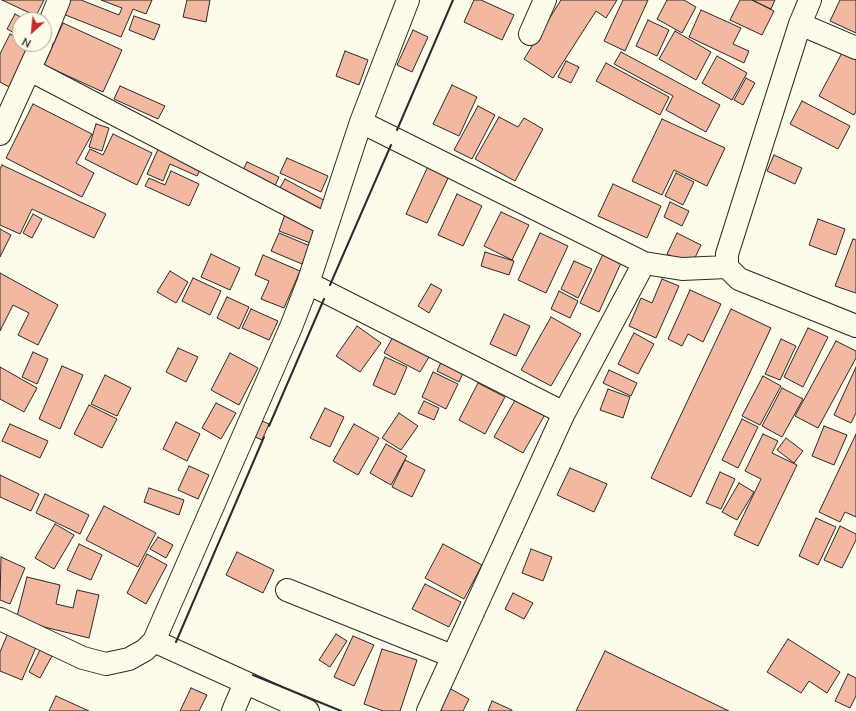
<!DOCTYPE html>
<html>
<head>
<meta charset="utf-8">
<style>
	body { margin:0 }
	#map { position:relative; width:856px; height:711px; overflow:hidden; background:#fdfbea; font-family:"Nunito Sans",sans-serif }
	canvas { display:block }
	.north { position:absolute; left:12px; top:12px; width:40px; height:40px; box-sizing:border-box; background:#fdfbea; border:1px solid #a9a89e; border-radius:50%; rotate:207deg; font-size:11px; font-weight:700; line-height:16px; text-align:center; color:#2b2b2b }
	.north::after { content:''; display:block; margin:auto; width:14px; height:18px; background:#c62828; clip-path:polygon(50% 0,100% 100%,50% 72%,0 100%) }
</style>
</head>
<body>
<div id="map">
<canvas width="856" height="711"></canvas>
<div class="north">N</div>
</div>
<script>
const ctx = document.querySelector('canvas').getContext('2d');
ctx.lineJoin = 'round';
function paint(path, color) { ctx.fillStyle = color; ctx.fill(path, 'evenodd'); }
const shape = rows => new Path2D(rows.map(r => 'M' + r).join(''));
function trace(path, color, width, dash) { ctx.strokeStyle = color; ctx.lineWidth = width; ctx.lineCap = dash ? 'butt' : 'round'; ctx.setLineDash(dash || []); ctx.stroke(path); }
const building = shape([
	[2,0,44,0,36,16,2,0],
	[68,0,81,0,119,15,122,8,101,0,152,0,146,14,133,9,121,37,63,14,68,0],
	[187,0,210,0,206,22,183,17,187,0],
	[474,0,481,0,514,15,502,40,464,22,474,0],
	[561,0,617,0,606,18,596,11,553,78,524,59,561,0],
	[623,0,648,0,625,51,604,41,623,0],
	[667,0,684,0,696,7,682,33,657,19,667,0],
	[740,0,752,0,774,11,762,35,730,20,740,0],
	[752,0,775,0,771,9,752,0],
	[840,0,856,0,856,33,830,21,840,0],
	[701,10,741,28,733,44,749,51,744,63,689,37,701,10],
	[15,14,26,20,20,20,20,36,7,29,15,14],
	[134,16,160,25,154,40,129,30,134,16],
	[648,20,669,30,657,56,636,46,648,20],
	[63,23,122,50,103,92,44,65,63,23],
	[413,30,428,37,412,72,397,65,413,30],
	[675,31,711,52,696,80,659,59,675,31],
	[10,34,20,39,20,44,30,44,11,88,0,82,0,54,10,34],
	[345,51,368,60,359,85,336,76,345,51],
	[621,52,720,105,706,132,666,110,673,96,614,64,621,52],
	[842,53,856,60,856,111,854,115,819,96,842,53],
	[717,56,747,73,732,100,702,83,717,56],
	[566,61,579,67,571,83,558,77,566,61],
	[606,63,669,97,660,115,596,81,606,63],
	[746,78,755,83,743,105,734,100,746,78],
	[452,85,477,97,459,136,433,124,452,85],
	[120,86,165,106,158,119,114,99,120,86],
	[802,101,850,126,838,149,790,124,802,101],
	[33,104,92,134,76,163,94,173,82,197,6,158,33,104],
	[478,106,495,115,472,159,454,150,478,106],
	[499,117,518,127,524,118,543,129,515,181,475,159,499,117],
	[662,119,725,148,707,186,674,170,662,195,632,181,662,119],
	[96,124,109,128,102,151,89,147,96,124],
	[113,134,152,153,137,185,85,159,90,149,103,155,113,134],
	[159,147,202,166,197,176,170,164,163,181,147,174,159,147],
	[774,155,802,168,795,184,767,171,774,155],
	[287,158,328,176,321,192,280,173,287,158],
	[247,162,279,177,272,192,240,176,247,162],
	[429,164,450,174,427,223,406,214,429,164],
	[2,165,106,214,94,238,32,209,20,234,0,225,0,169,2,165],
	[171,171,199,184,189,206,145,186,149,178,165,185,171,171],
	[676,173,694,182,683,205,665,196,676,173],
	[285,179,329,203,321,218,277,193,285,179],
	[613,184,661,206,647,238,598,216,613,184],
	[457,194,482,206,463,246,438,235,457,194],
	[670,202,689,211,682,226,664,217,670,202],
	[287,209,322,222,313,244,279,231,287,209],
	[501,212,529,225,512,260,484,246,501,212],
	[33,214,42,219,32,238,23,233,33,214],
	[818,219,845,229,836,255,809,245,818,219],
	[0,229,11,235,0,257,0,229],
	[279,233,310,246,302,264,271,251,279,233],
	[540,233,568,246,546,293,518,280,540,233],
	[677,233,701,245,691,266,667,254,677,233],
	[853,239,856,240,856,293,835,286,853,239],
	[485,252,514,261,509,275,481,266,485,252],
	[211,254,240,268,230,290,201,277,211,254],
	[603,254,621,263,599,312,580,303,603,254],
	[263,255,300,271,284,308,261,299,269,281,255,275,263,255],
	[574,261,592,269,578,298,561,289,574,261],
	[170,271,188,282,176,303,157,292,170,271],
	[0,273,58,305,38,345,18,335,29,313,13,305,0,331,0,273],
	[193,278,221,291,210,315,182,301,193,278],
	[662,279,679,286,656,338,629,326,641,298,652,303,662,279],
	[431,284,442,290,429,313,418,306,431,284],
	[690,290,721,304,703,342,688,334,682,346,668,339,690,290],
	[559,291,578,301,570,318,551,309,559,291],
	[227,297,249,307,239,329,217,318,227,297],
	[251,309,278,321,269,340,242,328,251,309],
	[731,309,771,328,691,497,651,478,731,309],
	[504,314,530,326,516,356,490,344,504,314],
	[551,317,581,334,551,386,521,370,551,317],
	[357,326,381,343,360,372,336,356,357,326],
	[808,328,828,337,803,387,784,377,808,328],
	[634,333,654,344,638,374,618,364,634,333],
	[393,337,429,357,420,372,384,353,393,337],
	[781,339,796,346,780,380,765,374,781,339],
	[836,341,856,351,856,358,818,428,795,416,836,341],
	[178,348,198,357,186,382,166,372,178,348],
	[33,352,48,359,37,384,22,377,33,352],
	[230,353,258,368,239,405,211,390,230,353],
	[444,356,466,366,459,382,437,371,444,356],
	[385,357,407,367,395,395,373,385,385,357],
	[62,366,83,375,60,429,39,419,62,366],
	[0,367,37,388,24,412,0,399,0,367],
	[856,367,856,413,851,423,834,415,856,367],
	[609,370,637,383,631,396,603,383,609,370],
	[433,372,458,384,446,409,422,397,433,372],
	[105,375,131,388,117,416,91,404,105,375],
	[763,376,781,386,760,425,742,416,763,376],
	[478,383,505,397,485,434,459,420,478,383],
	[782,388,803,399,782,437,762,426,782,388],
	[608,389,630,397,623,418,600,410,608,389],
	[518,395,547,411,523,453,494,437,518,395],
	[424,401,439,408,434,420,418,413,424,401],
	[216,403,236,413,221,439,202,428,216,403],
	[89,405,117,419,102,448,74,434,89,405],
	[325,408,344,417,330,447,310,438,325,408],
	[399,413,418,426,401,450,382,438,399,413],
	[253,417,269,424,262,440,246,433,253,417],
	[742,419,758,427,738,468,722,460,742,419],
	[176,422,200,434,187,461,163,449,176,422],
	[10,424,48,441,40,458,2,441,10,424],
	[354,424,379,438,358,475,333,461,354,424],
	[824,426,847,435,834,465,812,456,824,426],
	[763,434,778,441,772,453,797,465,758,546,734,535,761,479,745,471,763,434],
	[856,434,856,517,845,512,840,522,819,512,856,434],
	[786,438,803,451,794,463,777,450,786,438],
	[386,444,407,456,391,485,370,473,386,444],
	[405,460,425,470,412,497,392,487,405,460],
	[189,466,209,475,198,499,178,490,189,466],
	[570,468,607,484,594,512,557,495,570,468],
	[720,472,735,479,721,509,706,503,720,472],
	[0,475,39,494,31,511,0,497,0,475],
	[739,483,754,492,737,520,722,512,739,483],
	[149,488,184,500,179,515,144,502,149,488],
	[45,494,89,515,80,534,36,513,45,494],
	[104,506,156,533,138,567,86,540,104,506],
	[816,518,836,527,818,565,799,556,816,518],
	[55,524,74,535,54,569,35,558,55,524],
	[840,526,856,534,856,540,842,568,824,560,840,526],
	[158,537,173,545,166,558,150,549,158,537],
	[79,544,102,555,91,580,67,570,79,544],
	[443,544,482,565,464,599,425,578,443,544],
	[531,549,552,557,543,581,522,573,531,549],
	[237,552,274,570,263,593,226,575,237,552],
	[147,554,167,565,146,604,127,593,147,554],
	[1,557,25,568,10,604,0,600,1,557],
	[27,577,60,585,56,604,73,608,77,590,99,595,89,638,16,620,27,577],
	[425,584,461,602,449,627,412,609,425,584],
	[513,593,533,603,524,619,505,609,513,593],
	[8,633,37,645,22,680,0,671,0,652,8,633],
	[336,634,347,641,330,667,319,660,336,634],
	[353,636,374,645,354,686,334,677,353,636],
	[788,639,840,672,827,693,809,681,801,693,767,672,788,639],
	[382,649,417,660,400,711,383,711,364,704,382,649],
	[40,650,52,656,40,678,29,672,40,650],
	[605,651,729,711,576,711,605,651],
	[848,674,856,678,856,696,850,708,835,701,848,674],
	[191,688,207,695,199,711,180,711,191,688],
	[449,688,469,699,463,711,436,711,449,688],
	[56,696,89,711,49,711,56,696],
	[492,701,512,710,512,711,488,711,492,701]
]);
paint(building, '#f2b8a0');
trace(building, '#2b2b2b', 1);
const minor = shape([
	[810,0,800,24,727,254,727,267,739,279,856,326],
	[800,24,856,48],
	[530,34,545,0],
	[44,37,59,0],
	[30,70,327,225],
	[361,122,644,263,682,269,727,267],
	[0,134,41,44],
	[308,283,564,413],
	[287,590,452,656],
	[0,619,83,658,106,664,129,659,145,650,154,641],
	[233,711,245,683],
	[308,711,154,641,291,327,308,283,361,122,408,0],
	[428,711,564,413,644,263]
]);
trace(minor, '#2b2b2b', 24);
trace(minor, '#fdfbea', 22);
trace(shape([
	[397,130,453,0],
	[330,285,391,145],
	[269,426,324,299],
	[176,642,264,437],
	[253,675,341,711]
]), '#2b2b2b', 2);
</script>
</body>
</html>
